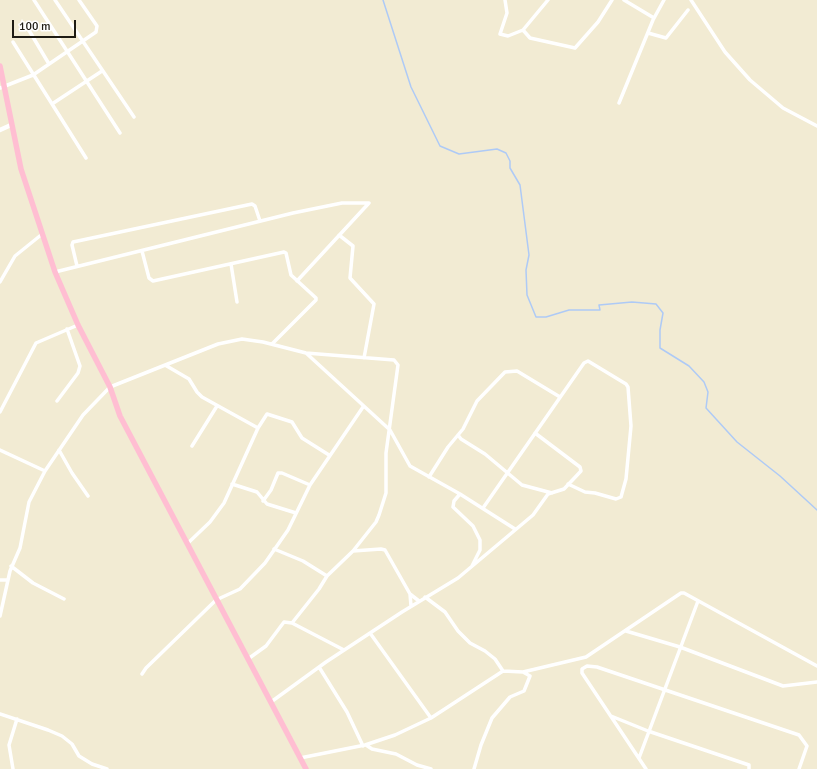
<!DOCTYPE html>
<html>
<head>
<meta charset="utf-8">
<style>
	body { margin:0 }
	#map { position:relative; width:817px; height:769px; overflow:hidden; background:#f2ebd3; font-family:Signika,sans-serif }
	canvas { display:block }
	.scale { position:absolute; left:12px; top:20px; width:64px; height:18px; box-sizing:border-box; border:2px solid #1e1b13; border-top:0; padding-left:5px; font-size:12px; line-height:14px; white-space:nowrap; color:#1e1b13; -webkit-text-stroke:3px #fff; paint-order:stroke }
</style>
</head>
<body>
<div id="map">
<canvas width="817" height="769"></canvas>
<div class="scale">100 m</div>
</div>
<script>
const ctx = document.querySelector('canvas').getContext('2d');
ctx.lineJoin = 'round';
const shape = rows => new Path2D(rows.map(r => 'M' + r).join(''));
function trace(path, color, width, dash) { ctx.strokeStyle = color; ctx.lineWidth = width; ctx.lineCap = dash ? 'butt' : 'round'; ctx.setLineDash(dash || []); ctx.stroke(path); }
trace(shape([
	[383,0,411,87,440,146,459,154,497,149,506,153,510,161,510,168,520,185,529,255,526,270,527,295,536,317,546,317,569,310,600,310,599,305,632,302,656,304,663,313,660,330,660,348,689,366,704,382,708,392,706,408,737,442,780,476,817,510]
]), '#aecaf6', 1.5);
trace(shape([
	[34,0,120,133],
	[55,0,134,117],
	[505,0,507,13,500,34,508,36,523,30,548,0],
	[624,0,654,18],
	[691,0,725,52,750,80,783,108,817,126],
	[27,27,49,64],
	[523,30,530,38,575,48,598,22,612,0],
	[648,33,666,38,688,10],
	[13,42,86,158],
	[0,88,33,75,96,32,97,26,79,0],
	[619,103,653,20,664,0],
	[52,104,102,71],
	[339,235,353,246,350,278,374,304,364,358],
	[142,251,149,278,153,281,284,252,286,253,291,275,316,298,316,300,272,344],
	[231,264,237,302],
	[77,266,72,245,73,242,252,204,255,206,260,221],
	[55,272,293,213,342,203,369,203],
	[297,281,369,203],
	[0,282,15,256,41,235],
	[306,353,390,430,410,466,460,494,515,529],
	[165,365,189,379,197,392,202,397,258,428],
	[57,401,78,373,80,366,67,329],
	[0,412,36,343,78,325],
	[458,435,461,439,485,454,522,485,552,493],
	[192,446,217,406],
	[0,450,45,471],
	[59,450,72,473,88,496],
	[429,477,448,447,463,429,477,401,505,372,517,371,560,397],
	[232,484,257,492,267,504,296,513],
	[460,494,454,501,453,507,473,526,480,540,480,550,472,566],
	[263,501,271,490,278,473,282,473,310,485],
	[483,508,584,363,588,361,626,384,628,387,631,426,626,479,621,497,616,499,595,493,585,492,568,484],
	[187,544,210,522,224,503,258,428,267,414,292,422,302,438,329,455],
	[274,549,303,561,327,576],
	[353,551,381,549,385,550,410,594,419,601],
	[11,566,33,583,64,599],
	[0,580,7,580],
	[410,594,411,606],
	[425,597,445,612,458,631,470,643,485,651,495,659,503,671],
	[0,616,10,571,20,548,29,502,45,471,83,415,110,387,218,344,242,339,263,342,306,353,394,360,398,365,386,453,386,493,379,515,376,522,353,551,327,576,319,589,292,623],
	[626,631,680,647,783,686,817,682],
	[370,633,431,718],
	[248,659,266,646,284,622,292,623,344,650],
	[319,667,347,712,363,746],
	[142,674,146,668,216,600,240,589,265,563,288,530,310,485,363,407],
	[271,702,326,662,402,612,458,578,533,515,548,494,564,489,581,471,580,467,535,433],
	[0,714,48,730,62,736,72,744,79,756,92,764,107,769],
	[611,716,648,731,749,765,749,769],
	[366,745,372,749,396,754,417,765,431,769],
	[300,758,365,745,395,735,431,718,503,671,523,672,586,657,681,593,684,593,817,666],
	[639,758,698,601],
	[13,769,9,745,17,719],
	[474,769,481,745,492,718,510,697,524,691,530,676,523,672],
	[646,769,582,673,582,669,587,666,597,667,799,735,807,746,799,769]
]), '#fff', 3.5);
trace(shape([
	[0,130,11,125]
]), '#fff', 4.5);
trace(shape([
	[0,66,21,169,55,272,78,325,110,387,120,416,306,769]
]), '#ffbed2', 5.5);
</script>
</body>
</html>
